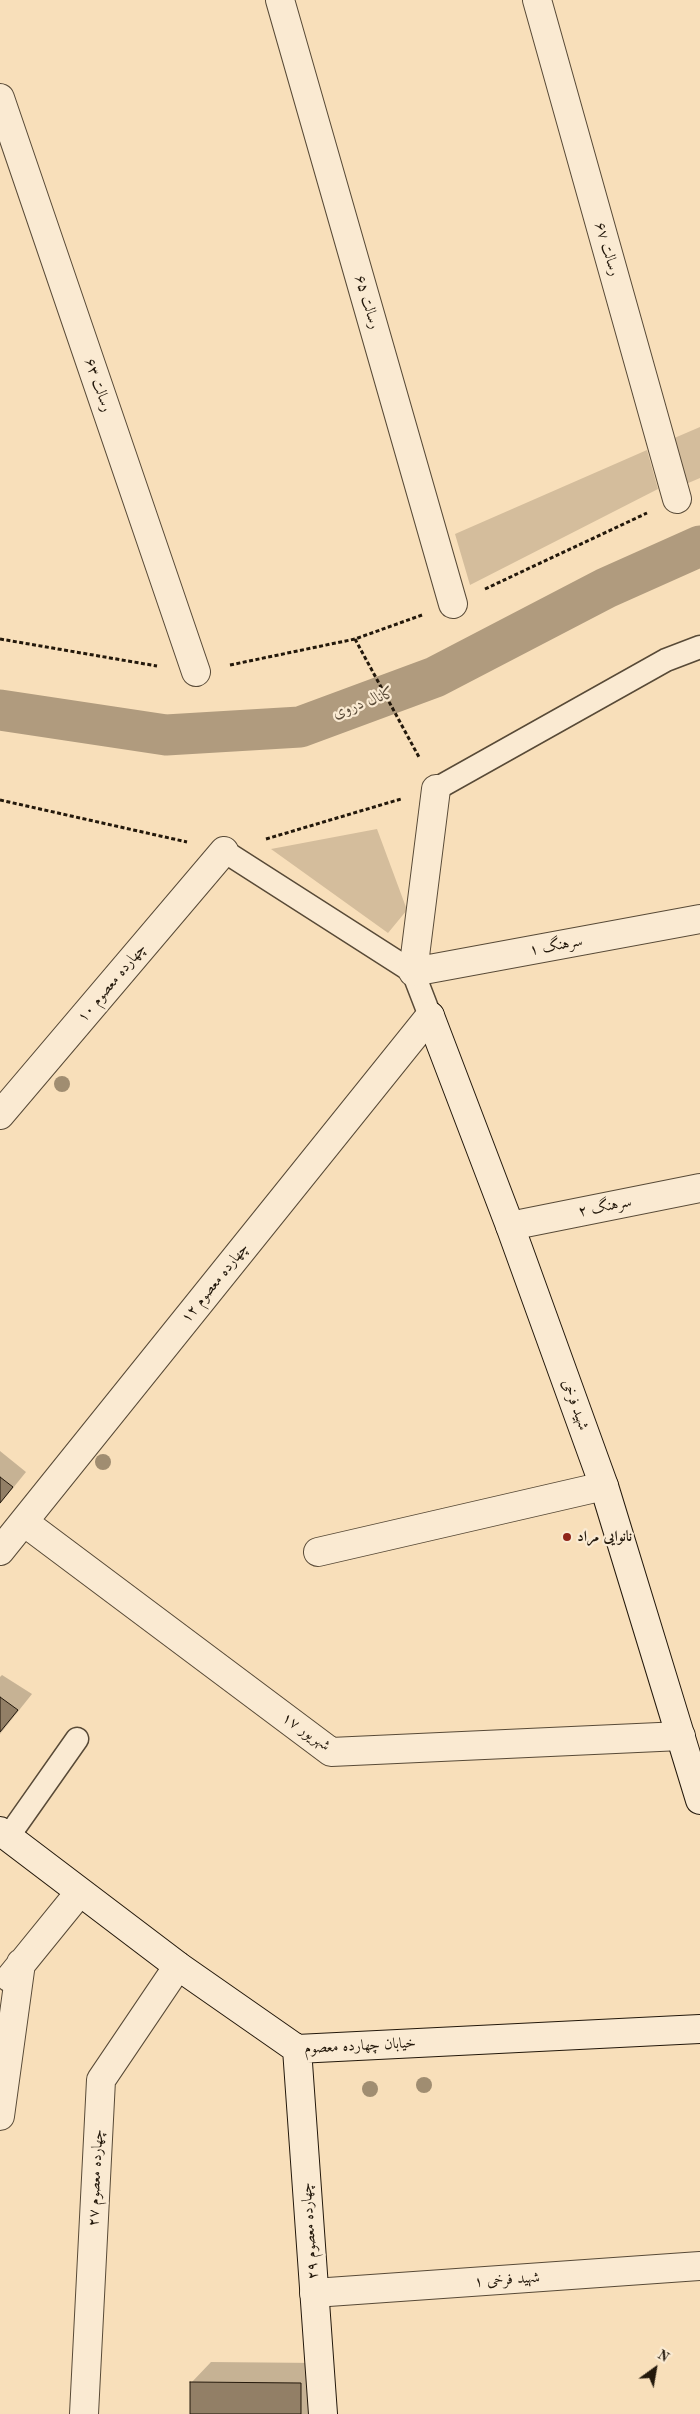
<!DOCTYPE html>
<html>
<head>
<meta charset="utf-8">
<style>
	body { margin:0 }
	#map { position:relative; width:700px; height:2414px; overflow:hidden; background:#f8dfba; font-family:"Old Standard TT",serif }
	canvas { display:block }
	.north { position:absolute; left:630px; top:2344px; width:50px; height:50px; -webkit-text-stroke:4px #faead2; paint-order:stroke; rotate:32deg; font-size:14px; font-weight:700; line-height:20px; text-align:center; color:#23180b }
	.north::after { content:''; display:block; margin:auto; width:18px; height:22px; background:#23180b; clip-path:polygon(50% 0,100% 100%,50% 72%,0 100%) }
</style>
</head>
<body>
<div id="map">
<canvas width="700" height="2414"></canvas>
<div class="north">N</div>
</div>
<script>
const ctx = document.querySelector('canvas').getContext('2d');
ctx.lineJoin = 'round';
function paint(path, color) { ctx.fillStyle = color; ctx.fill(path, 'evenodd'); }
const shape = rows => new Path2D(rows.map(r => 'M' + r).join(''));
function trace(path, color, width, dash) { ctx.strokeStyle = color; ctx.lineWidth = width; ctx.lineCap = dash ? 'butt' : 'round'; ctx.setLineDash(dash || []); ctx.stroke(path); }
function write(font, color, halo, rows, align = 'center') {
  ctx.font = font + ' "Old Standard TT",Amiri,serif'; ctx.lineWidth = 4.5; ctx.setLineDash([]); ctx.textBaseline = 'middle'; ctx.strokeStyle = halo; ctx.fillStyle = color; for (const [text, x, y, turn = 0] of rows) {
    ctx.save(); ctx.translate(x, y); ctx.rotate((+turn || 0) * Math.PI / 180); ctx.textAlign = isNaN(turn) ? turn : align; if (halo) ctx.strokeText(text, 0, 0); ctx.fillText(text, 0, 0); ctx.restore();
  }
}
paint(shape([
	[700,427,700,478,686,484,672,439],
	[647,450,658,489,470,585,455,534],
	[377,829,407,910,388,933,271,849]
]), '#d4bd9c');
paint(shape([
	[0,1451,26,1472,0,1504],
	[2,1675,32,1694,0,1734,0,1677],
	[211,2362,320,2363,320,2414,191,2414,191,2383]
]), '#0003');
trace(shape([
	[0,710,166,735,300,727,435,677,606,588,700,546]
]), '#b09b7e', 41);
const building = shape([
	[0,1477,13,1487,0,1503,0,1477],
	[0,1697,18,1710,0,1732,0,1697],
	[190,2382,301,2383,301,2414,190,2414,190,2382]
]);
paint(building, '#927f66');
trace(building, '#23180b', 1);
const lane = shape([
	[436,789,666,660,700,647],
	[224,851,413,972,430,1016],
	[8,1837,77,1739]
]);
const street = shape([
	[280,0,453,604],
	[537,0,677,499],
	[0,98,196,672],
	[436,789,413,972,700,919],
	[0,1115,224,851],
	[510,1226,700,1188],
	[24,1522,331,1752,681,1736],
	[0,1551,430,1016],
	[318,1552,604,1486],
	[10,1978,79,1893],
	[0,2116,21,1963],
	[314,2293,700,2266],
	[84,2414,101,2080,178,1966]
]);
const secondary = shape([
	[430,1016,510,1226,604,1486,700,1800],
	[0,1831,178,1966,297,2049,700,2029],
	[297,2049,323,2414]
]);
trace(lane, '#584a37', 25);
trace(street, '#584a37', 30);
trace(secondary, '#23180b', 30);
trace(shape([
	[485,589,647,513],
	[0,639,157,666],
	[355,639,420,759],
	[230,665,355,639,422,615],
	[0,800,187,842],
	[266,839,401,799]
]), '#23180b', 3, [4, 2.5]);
trace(lane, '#faead2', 22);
trace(street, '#faead2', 28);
trace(secondary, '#faead2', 28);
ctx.fillStyle = '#a08d71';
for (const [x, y] of [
	[62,1084],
	[103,1462],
	[424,2085],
	[370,2089]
]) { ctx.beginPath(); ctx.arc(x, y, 8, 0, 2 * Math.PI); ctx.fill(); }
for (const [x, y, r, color] of [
	[567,1537,5,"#8f2418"]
]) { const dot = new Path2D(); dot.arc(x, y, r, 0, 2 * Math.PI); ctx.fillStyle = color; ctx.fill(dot); trace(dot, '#faead2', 2); }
write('15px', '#23180b', '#faead2', [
	["رسالت ۶۷",607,249,74],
	["رسالت ۶۵",367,302,74],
	["رسالت ۶۳",98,385,71],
	["سرهنگ ۱",556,946,-10],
	["چهارده معصوم ۱۰",112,983,-50],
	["سرهنگ ۲",605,1207,-11],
	["چهارده معصوم ۱۲",215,1283,-51],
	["شهید فرخی",575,1405,70],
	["۱۷ شهریور",306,1732,35],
	["خیابان چهارده معصوم",360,2046,-3],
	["چهارده معصوم ۲۷",96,2178,-87],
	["چهارده معصوم ۲۹",310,2231,-94],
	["شهید فرخی ۱",507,2280,-4]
]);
write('bold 15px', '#23180b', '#faead2', [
	["نانوایی مراد",577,1537]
], 'left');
write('italic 16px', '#5b4c39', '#faead2', [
	["کانال دروی",364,703,-20]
]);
</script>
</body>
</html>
